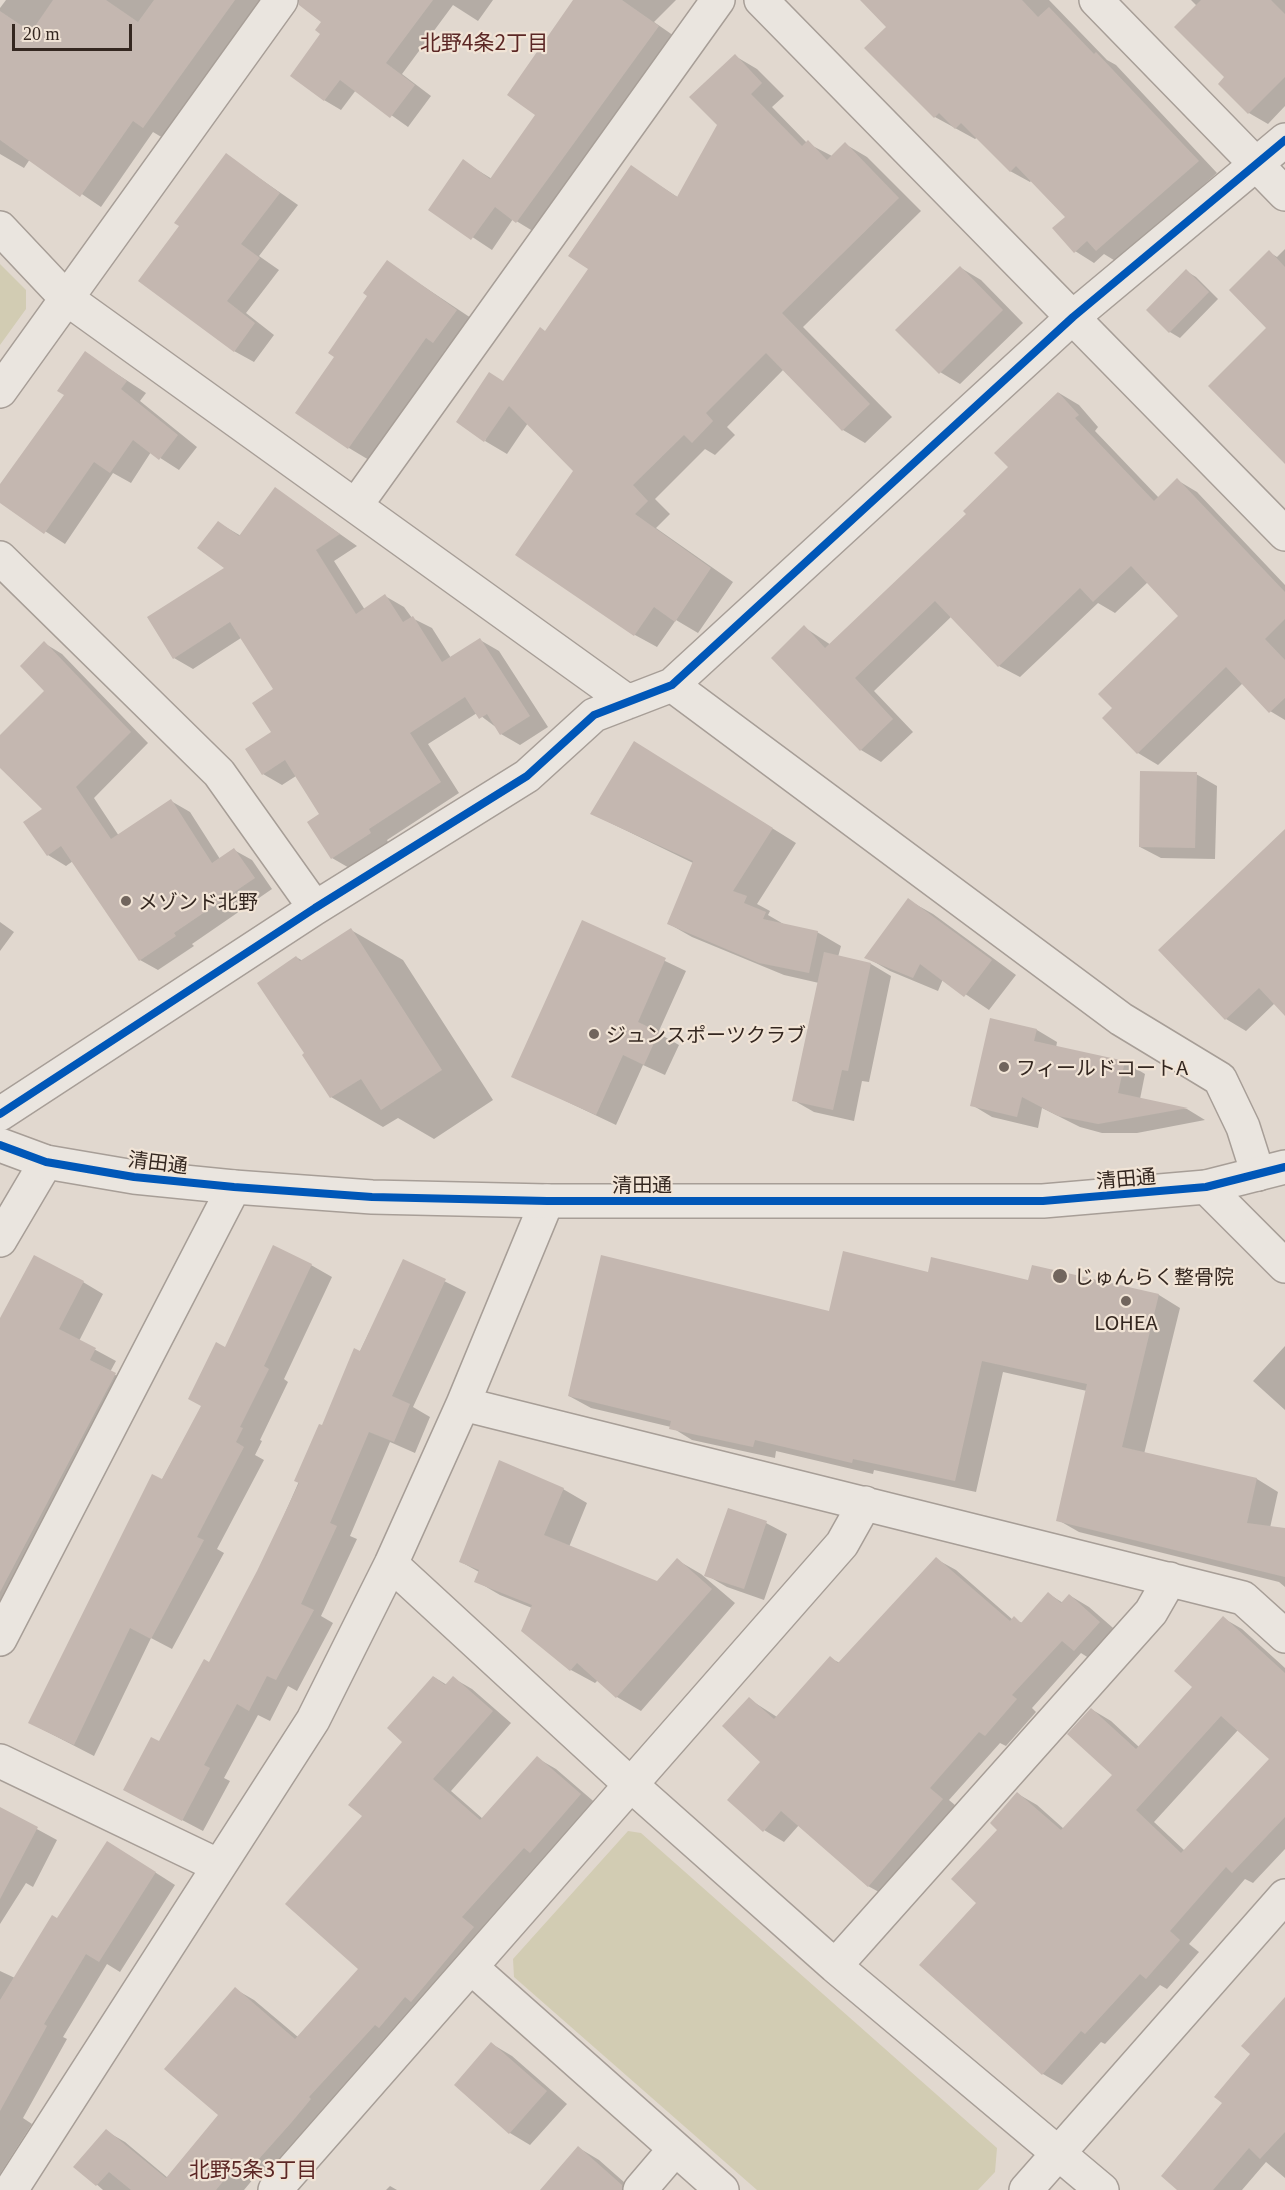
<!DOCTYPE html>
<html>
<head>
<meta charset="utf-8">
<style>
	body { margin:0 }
	#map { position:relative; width:1285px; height:2190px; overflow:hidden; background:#e1d8cf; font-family:Georgia,serif }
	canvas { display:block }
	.scale { position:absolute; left:12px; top:24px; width:120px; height:27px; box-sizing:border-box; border:3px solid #342720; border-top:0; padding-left:8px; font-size:18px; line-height:21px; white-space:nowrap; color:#342720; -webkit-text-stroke:4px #f1e4d6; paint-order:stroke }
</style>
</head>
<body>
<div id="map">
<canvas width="1285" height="2190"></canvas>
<div class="scale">20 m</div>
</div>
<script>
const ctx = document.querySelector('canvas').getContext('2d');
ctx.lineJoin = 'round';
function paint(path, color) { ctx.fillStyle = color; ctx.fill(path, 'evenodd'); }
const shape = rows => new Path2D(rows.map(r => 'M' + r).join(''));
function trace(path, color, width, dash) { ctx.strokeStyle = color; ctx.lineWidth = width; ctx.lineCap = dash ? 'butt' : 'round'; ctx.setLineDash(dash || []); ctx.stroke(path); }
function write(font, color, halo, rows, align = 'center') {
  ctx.font = font + ' Georgia,"Noto Sans JP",serif'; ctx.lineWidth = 4.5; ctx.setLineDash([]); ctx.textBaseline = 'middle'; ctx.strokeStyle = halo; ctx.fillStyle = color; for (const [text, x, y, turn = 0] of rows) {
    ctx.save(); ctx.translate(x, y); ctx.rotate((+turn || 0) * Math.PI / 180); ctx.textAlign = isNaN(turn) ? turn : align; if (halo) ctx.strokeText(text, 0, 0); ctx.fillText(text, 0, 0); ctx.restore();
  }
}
paint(shape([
	[0,264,26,290,26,309,0,345],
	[628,1831,641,1833,997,2148,995,2172,978,2190,757,2190,514,1977,513,1959]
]), '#d2ccb3');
paint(shape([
	[6,0,260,0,217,66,214,64,163,138,153,132,101,207,30,159,24,168,0,154,0,8],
	[339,0,493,0,478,21,453,5,402,74,431,96,408,127,356,90,341,110,324,100,323,34],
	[576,0,676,0,654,22,677,38,536,233,513,219,492,250,430,209,463,161,492,179,537,114],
	[862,0,1049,0,1107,60,1116,65,1217,173,1117,262,1104,254,1094,263,1075,251,1067,217,1032,180,1030,182,1010,171,978,137,975,139,935,117,888,27],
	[1191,0,1285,0,1285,106,1268,124,1249,113,1227,77,1197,6],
	[735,56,757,69,784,96,772,107,807,143,832,156,845,144,867,157,921,211,803,327,892,417,865,443,843,430,784,369,727,427,735,435,715,455,705,449,655,499,670,514,656,528,733,582,698,633,676,620,657,647,635,635,575,471,528,423,507,454,485,441,504,383,546,332,590,269,631,167,679,198,719,125],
	[226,155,298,205,259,256,279,270,246,313,274,335,254,362,234,351,181,226],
	[1285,249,1285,461,1268,328,1269,252,1277,257],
	[387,262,477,322,455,354,446,349,369,460,349,448,336,357],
	[961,268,981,280,1023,323,960,384,940,372],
	[1186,271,1196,277,1218,299,1180,338,1170,332,1148,310],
	[85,353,146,393,140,401,197,447,179,470,151,452,131,483,113,473,65,544,0,502,0,487,66,395],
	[1059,393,1079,405,1098,427,1095,431,1159,498,1177,480,1197,492,1285,585,1285,720,1270,711,1243,683,1158,765,1138,753,1114,708,1180,616,1148,582,1115,613,1098,603,1020,677,999,666,952,616,874,691,913,732,881,762,861,750,773,658,804,627,831,645,968,514,1010,467],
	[276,489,357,546,334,561,365,610,385,596,404,607,412,618,432,628,451,658,480,640,499,651,548,727,520,745,501,734,497,728,477,713,428,744,459,793,387,840,389,844,351,869,332,858,321,815,296,776,282,785,263,774,273,732,275,690,241,638,193,669,174,658,227,568,219,523,241,536],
	[44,643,62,654,148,743,94,798,119,836,171,801,190,812,220,859,234,850,252,860,272,889,192,944,194,946,158,970,140,960,73,861,66,866,48,855,45,810,0,766,0,753,46,691],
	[658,757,796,843,757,904,770,911,768,915,787,926,817,932,841,946,838,957,871,964,891,976,869,1082,862,1081,854,1121,814,1112,793,1100,819,983,784,975,692,937,669,924,693,863,592,814],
	[1196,774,1217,786,1215,859,1161,858,1140,847],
	[1285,831,1285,1014,1275,1003,1246,1031,1226,1019],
	[908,900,933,914,1016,975,989,1010,943,979,938,991,890,971,866,957],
	[0,922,14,932,0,951],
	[583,922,686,971,658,1033,679,1045,665,1075,643,1065,616,1125,513,1076],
	[351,930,403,960,493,1100,434,1139,398,1118,383,1127,331,1097,307,1053,296,957,303,961],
	[991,1019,1037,1030,1057,1042,1056,1048,1125,1062,1145,1074,1140,1099,1187,1109,1205,1120,1137,1133,1102,1133,1080,1127,1042,1108,1038,1128,992,1117,972,1105],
	[404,1261,466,1292,413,1407,430,1417,415,1453,390,1442,350,1536,357,1539,321,1616,333,1623,297,1691,288,1686,270,1721,258,1715,224,1778,230,1781,203,1831,146,1801,160,1743,210,1664,259,1572,323,1427],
	[311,1265,332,1277,284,1379,288,1382,260,1440,262,1441,255,1455,264,1460,217,1549,224,1553,172,1649,151,1638,94,1756,30,1723,202,1406,226,1349],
	[929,1273,1159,1295,1180,1308,1144,1454,1257,1479,1278,1492,1270,1528,1285,1530,1285,1587,1279,1582,1079,1532,1058,1520,1087,1391,1003,1372,976,1492,874,1470,873,1474,776,1451,775,1458,692,1440,671,1427,591,1408,569,1396,830,1313],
	[83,1282,103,1294,79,1341,116,1361,110,1372,136,1386,0,1638,0,1324],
	[1285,1346,1285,1410,1253,1381],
	[563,1489,587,1503,569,1547,658,1583,677,1560,701,1574,735,1603,641,1711,617,1697,598,1680,595,1683,571,1670,532,1608,500,1595,476,1581,479,1572,461,1562],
	[766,1523,787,1534,764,1600,727,1587,706,1575],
	[936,1559,956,1570,1013,1620,1023,1623,1049,1594,1063,1603,1069,1595,1089,1607,1120,1634,1095,1662,1081,1653,1032,1708,1036,1712,1006,1746,1000,1743,949,1800,962,1811,888,1897,868,1886,799,1825,784,1842,764,1830,762,1762,749,1699,777,1717,830,1658,840,1663],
	[1223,1618,1242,1629,1285,1668,1285,1849,1253,1883,1245,1879,1189,1944,1199,1952,1167,1989,1160,1985,1105,2044,1101,2042,1062,2085,1043,2074,978,1903,1000,1830,1018,1794,1037,1805,1064,1829,1114,1775,1091,1709,1111,1721,1139,1747,1194,1687],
	[1238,1730,1271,1759,1185,1851,1154,1822],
	[434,1677,447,1685,453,1678,472,1689,511,1723,451,1791,483,1819,537,1758,556,1769,599,1806,550,1863,543,1859,481,1929,492,1939,270,2179,259,2172,244,2190,103,2190,76,2166,106,2131,125,2142,168,2178,220,2115,235,1989,254,2000,298,2037,360,1969,364,1816,404,1742],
	[0,1809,57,1840,33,1887,26,1883,0,1924],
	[128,1855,175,1885,120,1972,107,1964,63,2037,67,2039,23,2118,32,2124,0,2174,0,1971,15,1978],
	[1285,1999,1285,2178,1266,2162,1242,2190,1179,2190,1224,2103],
	[492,2044,512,2056,567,2104,530,2145,510,2133],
	[579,2148,599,2160,633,2190,542,2190],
	[390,2186,397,2190,386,2190]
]), '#0003');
paint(shape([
	[53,0,106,0,138,22,154,0,235,0,143,128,133,121,80,197,0,140,0,11,31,32],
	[299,0,433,0,386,63,415,85,390,118,340,80,324,101,290,76,320,34,315,30,321,22,299,5],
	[573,0,622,0,659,26,516,223,495,207,471,240,428,210,463,159,490,179,535,115,507,95],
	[860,0,1022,0,1038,17,1049,7,1094,54,1096,52,1199,161,1096,251,1087,241,1074,253,1052,228,1065,217,1016,166,1010,172,961,123,955,129,939,113,934,118,864,48,886,27],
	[1201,0,1271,0,1285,14,1285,77,1248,114,1218,84,1224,77,1174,27],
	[735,54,762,83,751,94,802,146,808,140,827,160,845,142,899,198,782,313,870,404,842,431,766,353,706,413,713,421,692,443,684,435,633,485,648,501,635,514,711,568,675,622,654,607,634,636,515,555,573,471,509,406,484,442,456,422,489,372,503,381,540,327,545,331,588,269,568,256,631,165,677,197,717,125,689,97],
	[226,153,280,193,241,244,260,258,227,301,255,323,234,352,138,281,179,226,174,223],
	[1269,250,1285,267,1285,464,1208,386,1266,328,1229,290],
	[387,260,457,310,433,343,426,338,348,449,295,413,334,357,328,353,367,296,363,293],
	[960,266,1003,310,939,374,895,330],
	[1186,269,1209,292,1169,333,1146,310],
	[85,351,127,381,121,389,178,435,159,460,133,440,110,473,94,462,44,534,0,503,0,484,64,395,57,391],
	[1058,392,1079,415,1075,418,1154,501,1177,478,1285,592,1285,619,1265,639,1285,660,1285,698,1269,713,1226,667,1137,754,1102,718,1112,708,1098,694,1178,616,1131,566,1093,602,1080,588,998,667,935,601,855,678,893,719,860,751,771,658,804,625,825,648,966,514,963,511,1008,467,994,453],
	[275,487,340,534,316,550,356,614,385,594,403,622,413,616,442,662,480,638,530,716,500,735,487,714,479,719,465,697,410,733,441,782,369,829,371,833,331,859,307,822,319,814,285,760,262,775,245,749,271,732,252,703,273,689,230,622,173,659,147,617,224,568,197,548,218,521,239,536],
	[44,641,131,732,76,787,111,839,171,799,212,863,234,848,255,878,174,933,176,936,139,961,61,846,47,856,23,822,42,809,0,768,0,735,44,691,20,666],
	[634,741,773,828,733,891,747,896,744,903,766,912,763,919,818,931,809,973,759,963,667,924,693,861,590,814],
	[1140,771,1197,772,1195,848,1139,847],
	[1285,829,1285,1016,1259,988,1225,1020,1158,950],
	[908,898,992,960,964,997,920,964,913,978,864,958],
	[582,920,666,958,638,1022,659,1032,644,1065,623,1055,596,1115,511,1077],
	[351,928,442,1070,381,1110,361,1079,330,1098,302,1055,304,1053,257,983,296,956,300,961],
	[824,952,871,963,848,1071,842,1070,833,1110,792,1101],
	[990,1018,1037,1029,1034,1041,1125,1061,1118,1093,1188,1108,1098,1124,1058,1116,1022,1097,1017,1117,970,1106],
	[273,1245,312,1264,264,1366,269,1369,240,1427,243,1428,236,1442,244,1447,197,1537,204,1540,151,1639,130,1628,74,1745,28,1723,152,1474,162,1479,201,1406,188,1399,216,1342,225,1347],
	[843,1251,928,1272,931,1257,1028,1280,1032,1265,1159,1294,1122,1447,1257,1478,1247,1523,1285,1528,1285,1577,1056,1521,1087,1384,982,1361,955,1481,853,1459,852,1463,755,1440,753,1447,669,1429,671,1421,568,1396,601,1255,829,1311],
	[34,1255,84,1281,59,1329,96,1348,90,1360,116,1373,0,1592,0,1318],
	[403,1259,446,1279,392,1396,410,1404,394,1442,369,1432,330,1523,337,1526,301,1604,314,1610,276,1680,267,1676,249,1711,237,1704,204,1765,210,1768,182,1821,123,1790,151,1737,159,1741,204,1659,209,1662,257,1571,299,1483,294,1481,319,1424,322,1425,354,1348,360,1351],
	[499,1460,564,1488,544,1535,657,1581,677,1558,712,1589,616,1698,577,1663,570,1671,521,1631,532,1605,474,1582,479,1570,459,1562],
	[728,1508,767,1521,744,1589,704,1576],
	[936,1557,1010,1621,1014,1616,1021,1623,1048,1592,1061,1603,1069,1594,1100,1622,1074,1651,1062,1641,1012,1695,1017,1699,985,1736,979,1732,930,1788,943,1799,868,1887,781,1811,763,1832,727,1800,760,1762,722,1726,749,1697,774,1719,830,1656,838,1663],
	[1223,1616,1285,1673,1285,1817,1232,1873,1226,1867,1170,1931,1180,1940,1146,1979,1140,1974,1085,2034,1081,2031,1042,2075,919,1965,976,1903,951,1879,997,1830,990,1823,1017,1792,1061,1830,1112,1775,1067,1734,1091,1708,1136,1749,1192,1687,1174,1671],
	[1221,1716,1269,1759,1181,1853,1136,1810],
	[433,1676,445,1685,453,1676,493,1711,433,1779,480,1820,537,1756,581,1794,530,1853,524,1848,462,1917,474,1927,411,2002,405,1997,379,2028,375,2025,309,2097,311,2099,291,2123,250,2169,240,2161,216,2190,131,2190,109,2172,96,2186,73,2167,106,2129,166,2178,218,2115,164,2069,235,1987,295,2039,358,1969,285,1904,362,1816,348,1805,402,1742,387,1728],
	[0,1807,38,1827,0,1899],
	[107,1841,156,1872,99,1962,86,1954,44,2024,47,2026,0,2111,0,2000,52,1915,57,1918],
	[1285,1997,1285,2132,1260,2159,1249,2148,1213,2190,1177,2190,1161,2176,1222,2103,1214,2097,1250,2054,1241,2046],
	[491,2042,547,2091,509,2134,454,2085],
	[578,2146,622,2185,622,2190,540,2190]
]), '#c4b7b0');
const minor = shape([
	[761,0,1285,534],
	[1096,0,1285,194],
	[0,228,66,298,628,702],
	[0,391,281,0],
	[356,505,718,0],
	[0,558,219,773,315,908],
	[672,685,1121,1019,1220,1079,1243,1127,1258,1174],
	[0,1114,315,908,527,776,594,715,672,685,1073,317,1285,140],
	[1206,1187,1285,1266],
	[0,1240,46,1162],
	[463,1404,1243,1598,1285,1636],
	[391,1564,630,1784,835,1966,1102,2190],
	[0,1639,234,1187],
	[0,1761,219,1866],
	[835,1966,1151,1612,1170,1579],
	[472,1968,722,2190],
	[11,2190,313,1720,391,1564,463,1404,547,1201],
	[275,2190,842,1544,865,1503],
	[640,2190,675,2149],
	[1026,2190,1285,1896]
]);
const tertiary = shape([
	[0,1145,46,1162,134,1177,234,1187,372,1197,547,1201,1043,1201,1206,1187,1285,1167]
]);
trace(minor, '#a79e97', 36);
trace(tertiary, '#a79e97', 36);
trace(minor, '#eae5df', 33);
trace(tertiary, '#eae5df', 33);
trace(shape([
	[0,1114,315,908,527,776,594,715,672,685,1073,317,1285,140],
	[0,1145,46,1162,134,1177,234,1187,372,1197,547,1201,1043,1201,1206,1187,1285,1167]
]), '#0057b8', 8);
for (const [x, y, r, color] of [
	[126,901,6,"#71655d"],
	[594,1034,6,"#71655d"],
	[1004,1067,6,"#71655d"],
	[1060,1276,8,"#71655d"],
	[1126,1301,6,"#71655d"]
]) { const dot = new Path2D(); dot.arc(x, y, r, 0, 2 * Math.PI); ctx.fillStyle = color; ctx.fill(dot); trace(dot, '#f1e4d6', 2); }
write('20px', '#342720', '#f1e4d6', [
	["メゾンド北野",138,901],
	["ジュンスポーツクラブ",606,1034],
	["フィールドコートA",1016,1067],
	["じゅんらく整骨院",1074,1276],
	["LOHEA",1126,1322,"center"]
], 'left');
write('20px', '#342720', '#f1e4d6', [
	["清田通",158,1162,7],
	["清田通",1126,1178,-5],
	["清田通",642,1184]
]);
write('21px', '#5c2725', '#f1e4d6', [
	["北野4条2丁目",484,42],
	["北野5条3丁目",253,2169]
]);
</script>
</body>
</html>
